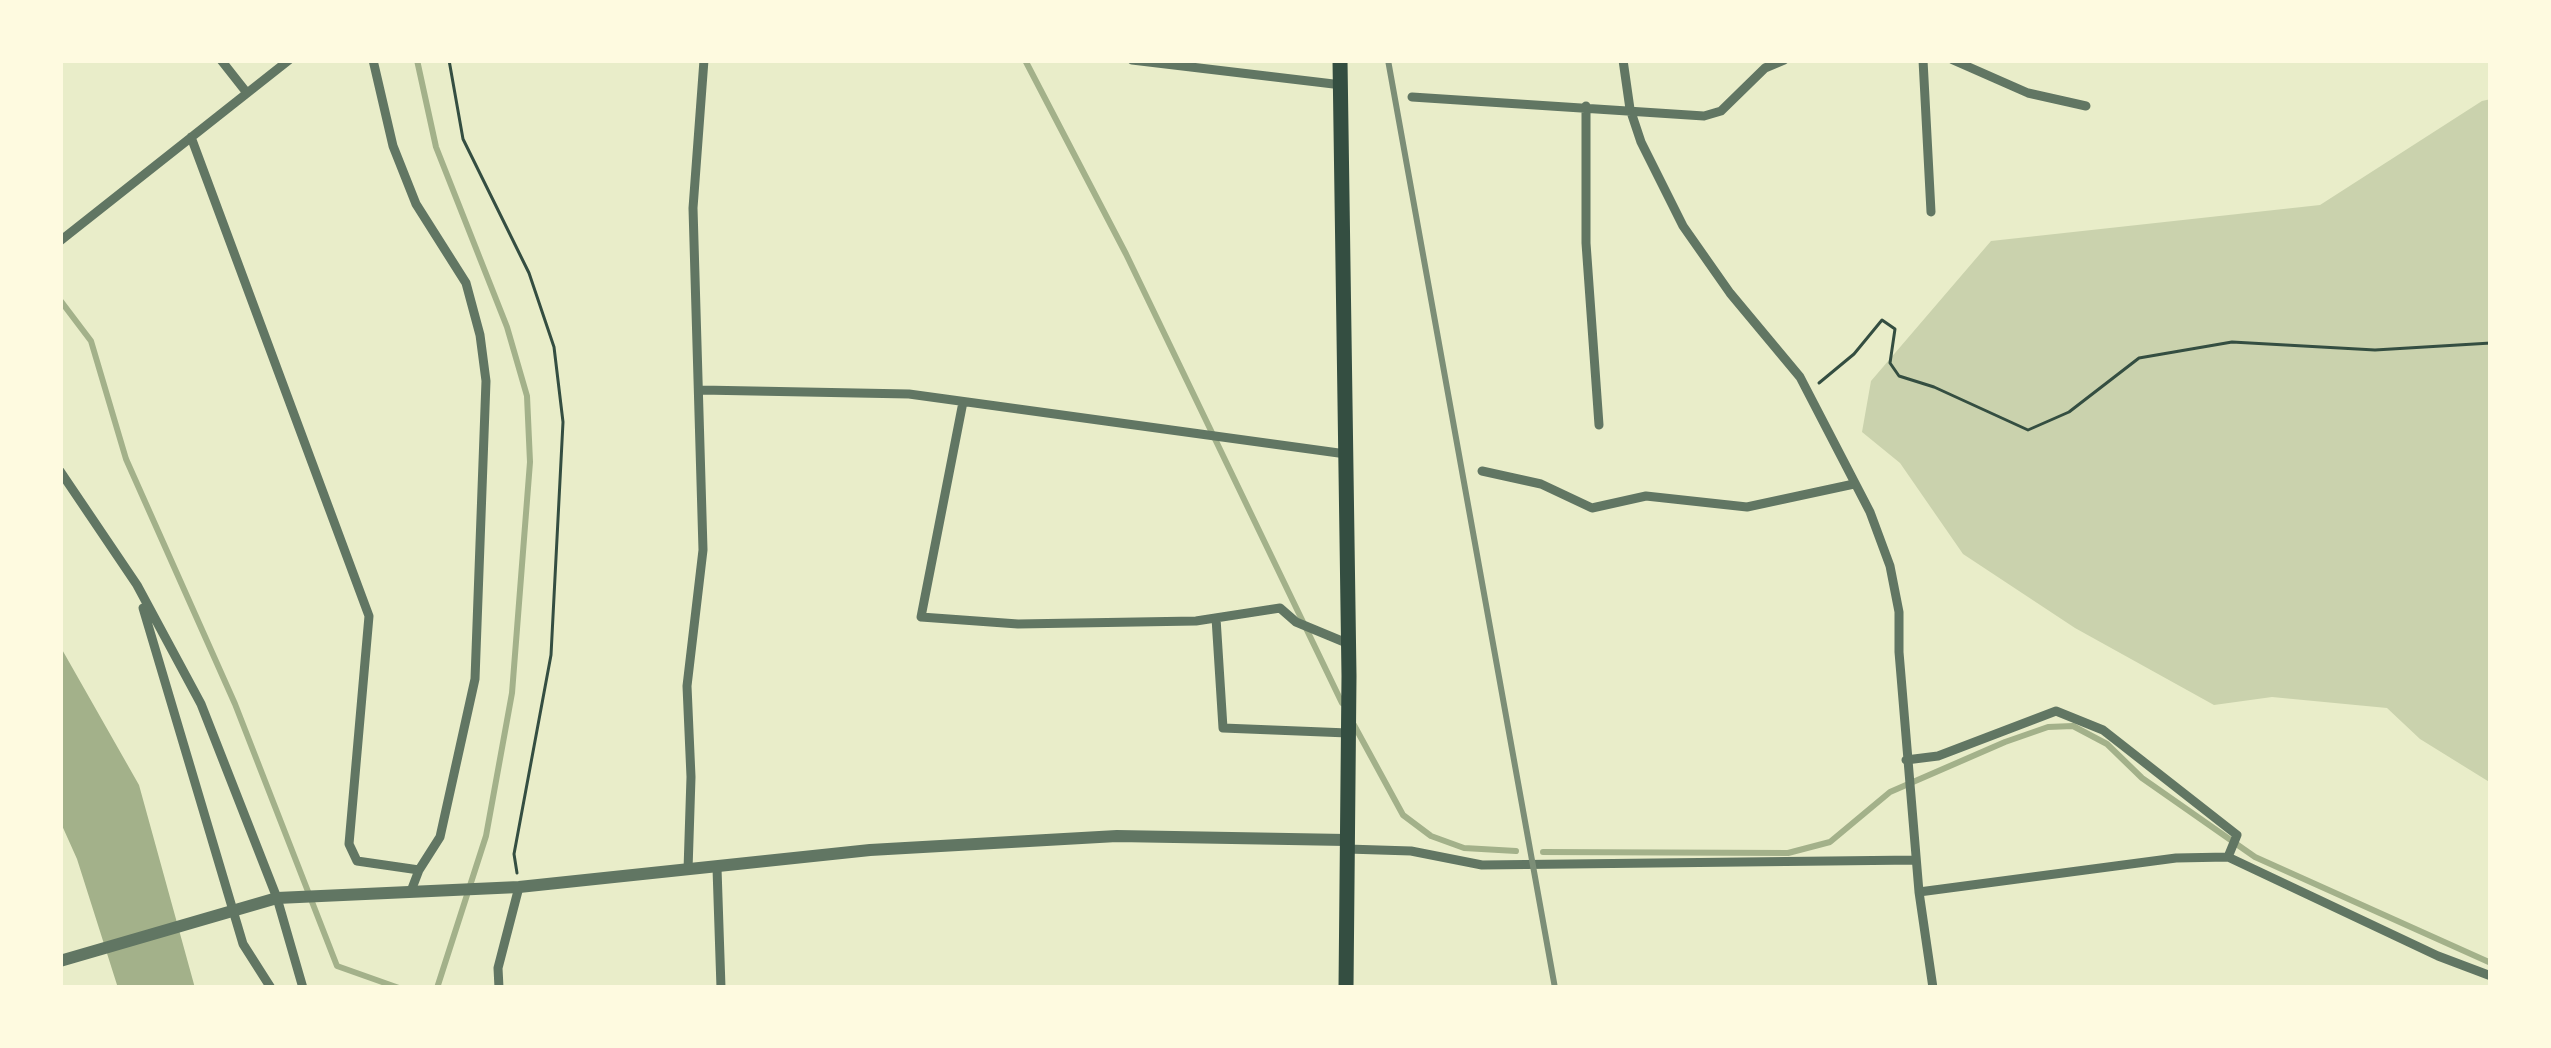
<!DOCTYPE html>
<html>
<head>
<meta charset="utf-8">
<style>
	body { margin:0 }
	#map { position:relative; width:2551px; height:1048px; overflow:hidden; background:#e9edc9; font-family:"IBM Plex Serif",serif }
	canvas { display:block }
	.frame { position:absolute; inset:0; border:63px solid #fefae0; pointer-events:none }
</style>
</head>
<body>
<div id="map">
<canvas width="2551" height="1048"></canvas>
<div class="frame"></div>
</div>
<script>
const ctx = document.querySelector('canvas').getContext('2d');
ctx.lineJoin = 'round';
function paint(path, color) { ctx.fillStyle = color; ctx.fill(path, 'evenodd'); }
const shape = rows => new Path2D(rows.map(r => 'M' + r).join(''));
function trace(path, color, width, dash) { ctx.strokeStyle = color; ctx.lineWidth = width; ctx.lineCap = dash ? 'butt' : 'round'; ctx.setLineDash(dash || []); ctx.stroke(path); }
paint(shape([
	[2491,99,2491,783,2420,739,2387,708,2272,697,2214,705,2075,628,1963,554,1900,463,1862,432,1871,381,1991,241,2320,205,2482,101]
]), '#cad2ad');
paint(shape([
	[60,646,139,785,195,988,118,988,77,859,60,821]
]), '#a3b18a');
trace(shape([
	[417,60,436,147,507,327,527,396,530,462,512,693,486,836,437,988],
	[1025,60,1126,254,1342,703],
	[60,300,91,341,126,459,235,704,337,966,399,988],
	[1354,725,1403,815,1431,836,1464,848,1516,851],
	[1543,852,1788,853,1830,842,1890,792,2005,742,2048,727,2073,726,2107,744,2142,778,2255,857,2491,963]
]), '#a3b18a', 6);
trace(shape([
	[449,60,463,139,529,273,554,347,563,422,551,655,514,854,517,873],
	[1819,383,1854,354,1882,320,1895,329,1890,363,1899,376,1934,387,2028,430,2069,412,2139,358,2232,342,2375,350,2491,343]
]), '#344e41', 3);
trace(shape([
	[221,60,247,93],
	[373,60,393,146,416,204,466,283,480,335,486,381,475,679,440,837,419,870],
	[1132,60,1342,85],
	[1623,60,1630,109,1641,142,1683,226,1730,293,1800,377,1870,512,1890,566,1899,612,1899,652,1919,892,1933,988],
	[1923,60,1931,212],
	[1953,60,2028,93,2086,106],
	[1412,97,1704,116,1721,111,1765,68,1784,60],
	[1586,106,1586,243,1599,425],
	[191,137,369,616,349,844,357,861,419,870,411,891],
	[60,241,289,60],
	[701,390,909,394,1346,454],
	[963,402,921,617,1018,624,1196,621,1280,608,1296,622,1349,644],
	[60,471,137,585,201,704,277,898,303,988],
	[1482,471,1541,484,1592,508,1646,496,1747,507,1854,484],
	[143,608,243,944,271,988],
	[1216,618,1223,728,1348,733],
	[1906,760,1938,756,2056,711,2103,730,2237,835,2228,857],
	[1347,849,1411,851,1482,865,1916,860],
	[717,868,721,988],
	[688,870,691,777,687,686,703,550,693,208,704,60],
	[1919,892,2176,858,2228,857,2438,956,2491,976],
	[499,988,498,968,519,887]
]), '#617663', 9);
trace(shape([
	[60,961,277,898,519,887,870,850,1117,836,1346,840]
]), '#617663', 12);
trace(shape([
	[1340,60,1349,676,1346,988]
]), '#344e41', 15);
trace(shape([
	[1388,60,1555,988]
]), '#7c8e77', 6);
</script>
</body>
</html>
